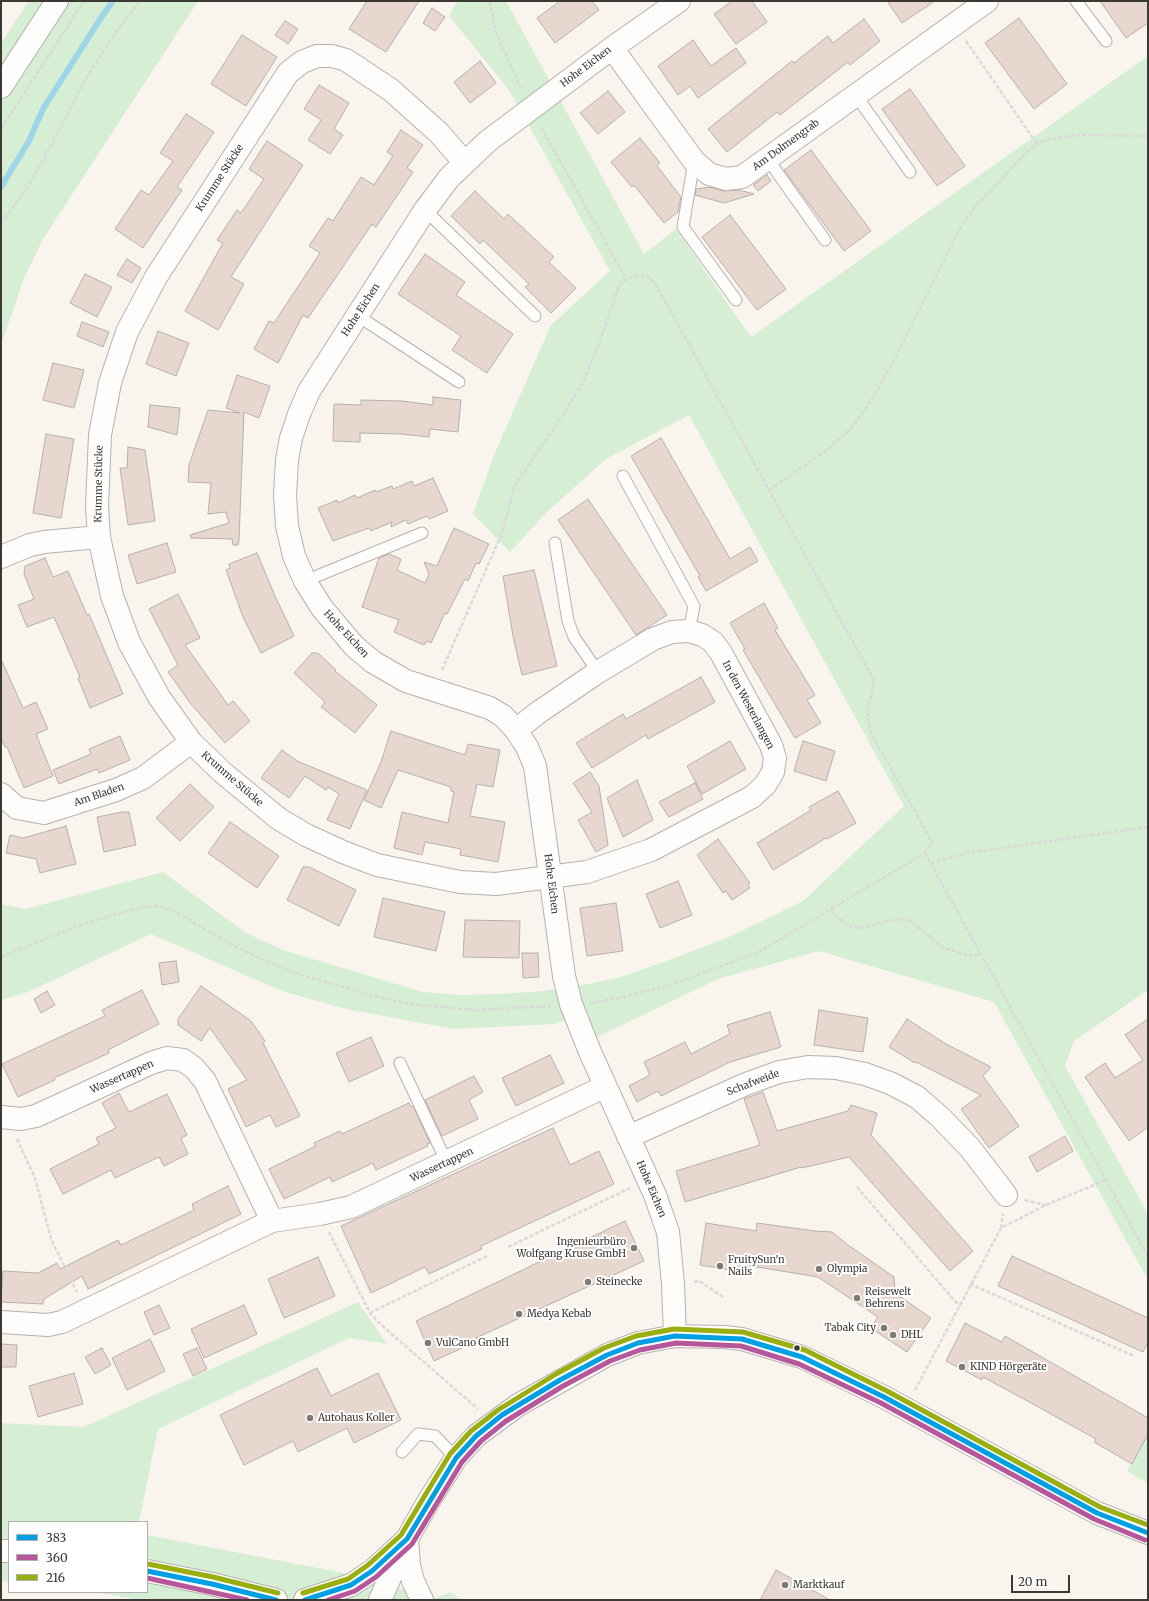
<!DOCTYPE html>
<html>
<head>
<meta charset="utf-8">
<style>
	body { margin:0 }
	#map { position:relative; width:1149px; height:1601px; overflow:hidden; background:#faf4ee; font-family:Merriweather,serif }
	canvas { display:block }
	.frame { position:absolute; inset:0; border:2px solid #3c3833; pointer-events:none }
	.legend { position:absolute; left:8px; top:1521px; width:140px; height:72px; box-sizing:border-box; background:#fff; border:1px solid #b1afad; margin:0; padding:5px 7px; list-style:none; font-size:12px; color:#3c3833 }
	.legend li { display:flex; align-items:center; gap:8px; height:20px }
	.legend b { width:20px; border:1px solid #b1afad }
	.scale { position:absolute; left:1011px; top:1575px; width:59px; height:18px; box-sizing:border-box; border:2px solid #3c3833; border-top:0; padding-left:5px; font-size:12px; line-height:14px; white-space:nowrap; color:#3c3833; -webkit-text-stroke:3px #fff; paint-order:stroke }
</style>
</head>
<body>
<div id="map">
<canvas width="1149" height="1601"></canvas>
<div class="frame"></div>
<ul class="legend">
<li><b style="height:5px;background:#00a0e3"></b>383</li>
<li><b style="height:5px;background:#b6579b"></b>360</li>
<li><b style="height:5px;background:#98ae11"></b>216</li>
</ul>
<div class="scale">20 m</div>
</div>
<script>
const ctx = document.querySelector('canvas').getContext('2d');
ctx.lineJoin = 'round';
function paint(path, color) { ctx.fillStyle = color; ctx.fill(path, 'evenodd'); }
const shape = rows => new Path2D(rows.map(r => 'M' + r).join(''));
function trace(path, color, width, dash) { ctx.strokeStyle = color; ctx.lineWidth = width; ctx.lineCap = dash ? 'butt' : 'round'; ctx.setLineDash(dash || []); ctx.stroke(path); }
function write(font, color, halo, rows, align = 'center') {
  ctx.font = font + ' Merriweather,serif'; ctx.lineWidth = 4; ctx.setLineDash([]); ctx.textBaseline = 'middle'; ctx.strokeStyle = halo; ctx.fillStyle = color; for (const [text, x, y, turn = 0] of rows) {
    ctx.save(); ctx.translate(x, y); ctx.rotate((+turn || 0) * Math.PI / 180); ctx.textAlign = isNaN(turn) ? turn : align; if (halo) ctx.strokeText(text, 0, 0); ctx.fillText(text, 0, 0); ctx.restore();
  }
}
paint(shape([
	[29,1,198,1,43,239,24,278,1,345,1,43],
	[457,1,506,1,644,254,676,229,751,337,1148,56,1148,990,1074,1041,1065,1066,1148,1214,1148,1280,994,1002,819,951,718,979,595,1038,584,1014,555,1024,454,1029,346,1009,282,991,151,934,28,992,1,1000,1,904,26,909,163,872,246,933,283,950,423,992,461,995,501,994,542,991,588,984,621,977,661,963,727,938,803,901,904,806,689,415,606,459,547,512,510,552,473,514,494,455,551,325,610,271,509,90,449,16],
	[358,1302,387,1344,349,1338,158,1429,139,1522,9,1522,9,1582,1,1581,1,1423,84,1427],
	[1148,1434,1148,1483,1127,1471],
	[147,1535,349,1574,435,1598,450,1592,463,1600,139,1600,95,1592,147,1592]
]), '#d5eed4');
trace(shape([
	[1,187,29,141,43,109,102,16,113,1]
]), '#9ed6e7', 6);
const building = shape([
	[367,1,419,1,386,52,349,29,367,1],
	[560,1,592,1,599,10,555,43,537,18,560,1],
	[732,1,752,1,767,22,736,44,714,14,732,1],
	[887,1,935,1,902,23,887,1],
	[1100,1,1148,1,1148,23,1126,38,1100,1],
	[432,8,445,17,435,31,423,23,432,8],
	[1019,18,1067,84,1034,109,985,43,1019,18],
	[864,19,880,41,850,65,848,62,780,115,777,112,727,152,708,129,792,61,794,63,828,36,833,43,864,19],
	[285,21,298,29,288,44,275,35,285,21],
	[242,35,277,57,246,106,211,84,242,35],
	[693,40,711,66,736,48,746,63,698,98,690,86,678,95,658,66,693,40],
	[480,61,496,83,470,103,454,82,480,61],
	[319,85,349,103,334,129,343,135,330,154,308,140,321,120,304,109,319,85],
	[910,89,965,166,937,186,882,109,910,89],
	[608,91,625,112,598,134,580,113,608,91],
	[186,114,214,132,177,187,182,190,143,248,115,229,141,190,149,195,173,161,160,153,186,114],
	[401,130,423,145,407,168,413,172,376,227,372,224,308,318,303,315,278,363,254,349,269,321,274,323,320,253,309,246,328,218,333,221,361,177,374,185,393,156,387,152,401,130],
	[640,138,660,163,657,166,681,197,678,212,664,223,634,185,632,187,611,162,640,138],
	[267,141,303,165,231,277,244,284,218,330,185,311,223,243,217,240,237,210,241,213,264,179,249,169,267,141],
	[811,150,871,231,844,251,784,170,811,150],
	[767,175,771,181,758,191,753,185,767,175],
	[710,187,723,191,739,190,754,194,724,203,695,195,696,189,710,187],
	[475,191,504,219,508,214,554,257,549,262,576,288,551,313,525,287,529,284,483,240,480,244,451,216,475,191],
	[730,215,786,289,757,310,702,237,730,215],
	[425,254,465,282,456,295,513,334,487,373,452,350,461,336,398,294,425,254],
	[127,259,141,268,132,283,117,275,127,259],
	[85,274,112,287,97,317,70,303,85,274],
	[82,322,109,332,103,347,77,336,82,322],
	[158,331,189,343,176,376,146,364,158,331],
	[53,363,84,370,74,408,43,400,53,363],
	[237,375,270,386,259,418,244,412,239,539,238,545,233,545,232,539,191,538,190,535,229,523,226,512,208,514,211,483,188,482,189,465,208,410,240,413,226,408,237,375],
	[433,397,461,400,458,432,430,429,429,437,401,434,360,433,360,442,333,441,334,404,361,405,361,400,402,401,433,405,433,397],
	[150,405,180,408,177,435,148,427,150,405],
	[46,434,74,439,61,518,33,513,46,434],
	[661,438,730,559,750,547,758,561,706,591,698,577,700,576,631,456,661,438],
	[128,447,145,450,155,521,128,525,120,468,127,468,128,447],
	[433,478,448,511,429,519,427,516,408,524,406,520,391,527,392,522,371,531,369,528,333,541,318,508,337,500,338,503,355,495,357,498,375,490,376,492,392,486,393,489,412,481,414,486,433,478],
	[588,499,667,615,636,635,558,520,588,499],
	[454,528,489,544,479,564,476,563,468,581,465,579,447,614,445,613,431,643,427,641,424,645,394,632,399,620,362,607,379,558,389,554,401,559,397,570,425,583,429,574,424,562,437,566,454,528],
	[167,543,176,572,137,584,128,555,167,543],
	[257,553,275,596,294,636,261,653,243,617,226,570,230,568,229,564,257,553],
	[45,558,53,577,68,571,87,615,89,614,123,694,90,708,78,678,80,677,54,617,27,627,18,605,34,599,24,574,25,566,45,558],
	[534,570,557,666,522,675,513,636,503,576,534,570],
	[178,594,200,638,185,645,228,705,233,701,250,721,225,743,191,704,168,672,178,665,149,609,178,594],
	[764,603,778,628,775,630,815,695,807,700,821,723,795,738,743,650,745,649,730,623,764,603],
	[312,653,318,653,336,670,335,671,377,705,355,733,321,707,325,702,294,673,312,653],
	[1,659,23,708,36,702,48,729,36,734,53,776,24,788,7,747,5,747,1,737,1,659],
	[701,677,715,702,648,739,646,735,592,768,576,743,623,714,626,719,701,677],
	[391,731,465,755,468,744,500,750,493,787,477,784,470,816,505,822,498,862,460,855,461,849,425,842,422,855,394,848,402,812,448,823,454,792,451,791,451,787,398,770,381,808,364,800,381,762,391,731],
	[120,736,130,760,99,773,97,769,59,784,53,770,91,754,89,749,120,736],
	[730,741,746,769,702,794,687,766,730,741],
	[803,741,835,751,826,781,794,771,803,741],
	[282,750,297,761,367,790,350,829,327,820,339,794,328,787,326,790,305,776,289,798,261,778,282,750],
	[590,772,599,786,608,845,596,852,578,820,592,812,573,783,590,772],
	[637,780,653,820,623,837,607,798,637,780],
	[695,783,703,799,669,817,659,802,695,783],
	[190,784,214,807,180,841,156,818,190,784],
	[838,791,856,823,827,839,826,838,773,870,757,843,811,810,809,807,838,791],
	[122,812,129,812,136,845,104,852,97,817,122,812],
	[230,822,279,856,257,888,208,853,230,822],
	[66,826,76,864,40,873,36,859,6,853,10,835,23,838,66,826],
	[718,839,750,883,748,884,750,888,732,900,726,891,723,893,697,855,718,839],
	[303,867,309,867,356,890,339,926,287,900,303,867],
	[678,881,692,915,660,928,646,894,678,881],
	[383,898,445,912,436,951,374,937,383,898],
	[616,903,623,951,587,956,580,908,616,903],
	[465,920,520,921,519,958,463,957,465,920],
	[522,953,538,953,539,977,523,978,522,953],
	[176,961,179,982,162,985,159,963,176,961],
	[201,986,251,1021,265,1041,263,1043,300,1116,276,1127,270,1115,246,1127,228,1089,247,1080,210,1028,201,1041,178,1025,178,1019,201,986],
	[142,990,159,1024,108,1050,109,1053,54,1078,55,1080,18,1097,2,1064,105,1016,102,1010,142,990],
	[47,991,55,1005,41,1013,34,999,47,991],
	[819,1010,868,1018,863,1052,814,1045,819,1010],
	[770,1012,781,1047,730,1062,661,1096,658,1091,637,1102,629,1086,650,1075,644,1062,685,1042,691,1054,730,1034,727,1025,770,1012],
	[907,1019,946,1044,991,1067,983,1076,1019,1126,989,1148,961,1109,981,1095,916,1062,915,1063,889,1047,907,1019],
	[1148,1019,1148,1127,1129,1141,1085,1077,1105,1063,1115,1078,1143,1060,1125,1035,1148,1019],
	[371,1037,384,1066,349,1082,336,1053,371,1037],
	[550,1055,564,1083,516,1106,502,1078,550,1055],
	[474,1076,483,1092,469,1100,478,1119,442,1136,425,1100,474,1076],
	[763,1092,777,1131,848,1111,851,1105,877,1113,871,1135,973,1251,950,1271,849,1157,802,1168,801,1167,685,1202,676,1171,760,1145,744,1099,763,1092],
	[119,1093,129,1112,167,1094,187,1135,181,1138,188,1154,164,1166,159,1157,115,1178,111,1170,63,1194,50,1169,99,1144,96,1138,116,1128,102,1103,119,1093],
	[409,1103,411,1107,413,1106,430,1143,427,1144,428,1146,376,1170,373,1163,332,1182,330,1177,284,1199,269,1169,316,1146,314,1143,340,1131,342,1134,409,1103],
	[553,1128,570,1165,599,1151,614,1184,481,1246,482,1249,429,1274,425,1267,371,1293,341,1226,553,1128],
	[1065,1136,1073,1151,1037,1172,1029,1157,1065,1136],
	[228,1186,241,1214,88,1289,82,1276,44,1299,43,1304,1,1302,3,1271,38,1273,57,1263,60,1269,118,1240,121,1245,194,1210,192,1204,228,1186],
	[625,1221,644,1261,476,1338,477,1341,434,1361,416,1321,625,1221],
	[706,1223,756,1231,757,1223,815,1231,832,1232,848,1245,894,1277,895,1293,931,1318,907,1352,871,1328,878,1317,818,1277,751,1266,750,1273,700,1265,706,1223],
	[1012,1256,1148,1318,1148,1342,1143,1352,998,1286,1012,1256],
	[318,1257,335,1296,284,1318,268,1279,318,1257],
	[159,1305,170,1328,154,1335,144,1312,159,1305],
	[244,1305,257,1334,204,1358,191,1329,244,1305],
	[965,1323,1002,1342,1005,1336,1148,1418,1148,1434,1132,1464,1094,1442,1096,1439,1033,1404,983,1377,982,1380,946,1361,965,1323],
	[150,1339,165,1371,127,1390,112,1358,150,1339],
	[1,1344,17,1345,16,1367,1,1367,1,1344],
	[102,1348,111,1365,95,1374,85,1357,102,1348],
	[197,1348,207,1369,193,1376,183,1354,197,1348],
	[317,1368,331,1396,378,1373,401,1420,354,1443,347,1428,298,1452,293,1441,244,1465,220,1415,317,1368],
	[74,1373,83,1404,38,1417,29,1386,74,1373],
	[776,1570,830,1600,760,1600,776,1570]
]);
paint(building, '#e7d7cf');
trace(building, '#b5b0ac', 1);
const lane = shape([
	[1076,1,1106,41],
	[855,94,910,172],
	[767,158,825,240],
	[694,161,683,227,736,300],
	[425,210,535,316],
	[358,316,459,382],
	[623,476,694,606,689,631],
	[555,543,568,621,574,637,598,672],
	[305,581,422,533],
	[400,1063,447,1163],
	[402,1452,418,1434,435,1436,456,1458]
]);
const street = shape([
	[612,48,694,161,709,174,726,179,742,177,987,1],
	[464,162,439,133,391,90,346,60,332,56,317,56,302,62,288,73,156,277,127,332,110,383,100,435,97,506,99,537,112,596,129,642,159,697,191,742,222,772,279,819,306,835,343,852,377,865,460,882,496,884,587,872,651,850,752,797,765,785,773,772,775,758,771,745,721,653,713,642,702,635,689,631,672,632,653,639,598,672,539,712,516,730],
	[1,557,30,545,44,542,99,537],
	[1,794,17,808,44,813,116,790,143,778,191,742],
	[1,1117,21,1119,36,1116,151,1063,167,1058,183,1060,194,1068,205,1081,272,1221],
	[628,1137,746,1084,779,1072,808,1067,836,1068,865,1074,890,1083,917,1097,940,1117,970,1148,1006,1195],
	[1,1322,48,1325,62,1322,272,1221,320,1214,351,1207,604,1087],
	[675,1336,673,1284,668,1232,655,1195,590,1052,571,1004,564,976,535,766,527,747,516,730,503,716,490,708,406,681,373,662,354,646,322,608,305,581,294,556,287,526,285,495,287,460,291,438,299,414,309,391,425,210,449,178,488,141,612,48,679,1],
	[380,1600,407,1539,428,1502,456,1458,476,1436,518,1405,607,1355,638,1343,675,1336,724,1337,742,1339,802,1357,884,1397,1097,1513,1148,1533]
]);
const secondary = shape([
	[1,87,57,1],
	[407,1539,409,1565,413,1581,422,1600],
	[1,1551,9,1551],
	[147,1571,212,1584,276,1600],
	[305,1600,351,1585,372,1571,407,1539]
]);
trace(lane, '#b6b1ad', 13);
trace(street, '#b6b1ad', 24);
trace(secondary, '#b6b1ad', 24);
trace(shape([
	[490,1,495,30,522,91],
	[966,41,1037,144],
	[541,127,626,279],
	[1,129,84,1],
	[1,223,21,197,39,168,87,77,112,38,139,1],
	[769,490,827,450,849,430,866,409,894,361,960,228,974,208,1025,154,1037,144,1050,139,1080,135,1148,136],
	[442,670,502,533,515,485,563,415,583,382,599,344,619,286,626,279,637,276,647,276,655,283,870,673,874,682,868,708,868,720,871,733,932,842,925,853,757,953,673,984,627,996,592,1003],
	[925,853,1148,1256],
	[931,863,967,853,1148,827],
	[831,910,844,923,853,927,863,928,887,921,902,919,910,921,944,948,967,955,981,955],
	[1,957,72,928,120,913,143,907,157,906,173,911,240,949,264,960,292,972,370,995,409,1004,475,1010,551,1006],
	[17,1139,35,1178,51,1239,77,1292],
	[857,1187,959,1306],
	[1025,1200,1045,1205],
	[1001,1228,1003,1214],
	[329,1232,370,1313,379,1323,478,1409],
	[508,1247,630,1188],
	[694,1282,699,1281,723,1297],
	[970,1284,1134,1356],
	[370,1313,487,1256],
	[915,1390,1001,1228,1046,1205,1106,1180]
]), '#dad9d7', 2.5, [4, 2]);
trace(lane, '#fefdfc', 11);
trace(street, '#fefdfc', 22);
trace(secondary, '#fefdfc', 22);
trace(shape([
	[147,1571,212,1584,276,1600],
	[305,1600,351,1585,372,1571,407,1539,456,1458,476,1436,502,1415,560,1380,607,1355,638,1343,675,1336,742,1339,802,1357,884,1397,1097,1513,1148,1533]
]), '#00a0e3', 5);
trace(shape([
	[147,1578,247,1600],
	[328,1600,355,1591,376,1577,412,1544,462,1462,481,1441,506,1421,563,1386,610,1361,640,1350,676,1343,741,1346,799,1364,881,1403,1094,1519,1145,1540]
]), '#b6579b', 5);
trace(shape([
	[148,1564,213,1577,278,1593],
	[303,1593,348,1579,368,1565,401,1535,450,1454,471,1431,498,1410,556,1374,604,1348,636,1336,674,1329,743,1332,805,1350,887,1391,1100,1507,1148,1525]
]), '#98ae11', 5);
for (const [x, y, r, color] of [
	[634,1248,4,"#7e7a74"],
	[720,1266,4,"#7e7a74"],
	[819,1269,4,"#7e7a74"],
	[588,1282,4,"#7e7a74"],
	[857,1298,4,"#7e7a74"],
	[519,1314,4,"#7e7a74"],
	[884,1328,4,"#7e7a74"],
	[893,1335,4,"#7e7a74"],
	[428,1343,4,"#7e7a74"],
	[797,1348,3.5,"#3c3833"],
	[962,1367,4,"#7e7a74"],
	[310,1418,4,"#7e7a74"],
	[785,1585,4,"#7e7a74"]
]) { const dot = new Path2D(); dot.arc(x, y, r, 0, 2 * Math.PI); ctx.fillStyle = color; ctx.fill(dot); trace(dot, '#fff', 1.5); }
write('10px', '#3c3833', '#fff', [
	["Hohe Eichen",586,67,-37],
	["Am Dolmengrab",786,145,-36],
	["Krumme Stücke",220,178,-57],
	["Hohe Eichen",361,310,-57],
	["Krumme Stücke",99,484,-89],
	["Hohe Eichen",346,634,47],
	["In den Westerlangen",748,705,62],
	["Krumme Stücke",232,779,41],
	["Am Bladen",99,795,-19],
	["Hohe Eichen",551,884,83],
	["Wassertappen",122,1077,-24],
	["Schafweide",753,1083,-21],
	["Wassertappen",442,1165,-25],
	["Hohe Eichen",651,1189,67]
]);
write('10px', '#3c3833', '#fff', [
	["Ingenieurbüro",626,1242,"right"],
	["Wolfgang Kruse GmbH",626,1254,"right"],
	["FruitySun'n",728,1260],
	["Nails",728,1272],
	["Olympia",827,1269],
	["Steinecke",596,1282],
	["Reisewelt",865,1292],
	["Behrens",865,1304],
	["Medya Kebab",527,1314],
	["Tabak City",876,1328,"right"],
	["DHL",901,1335],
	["VulCano GmbH",436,1343],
	["KIND Hörgeräte",970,1367],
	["Autohaus Koller",318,1418],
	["Marktkauf",793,1585]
], 'left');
</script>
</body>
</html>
